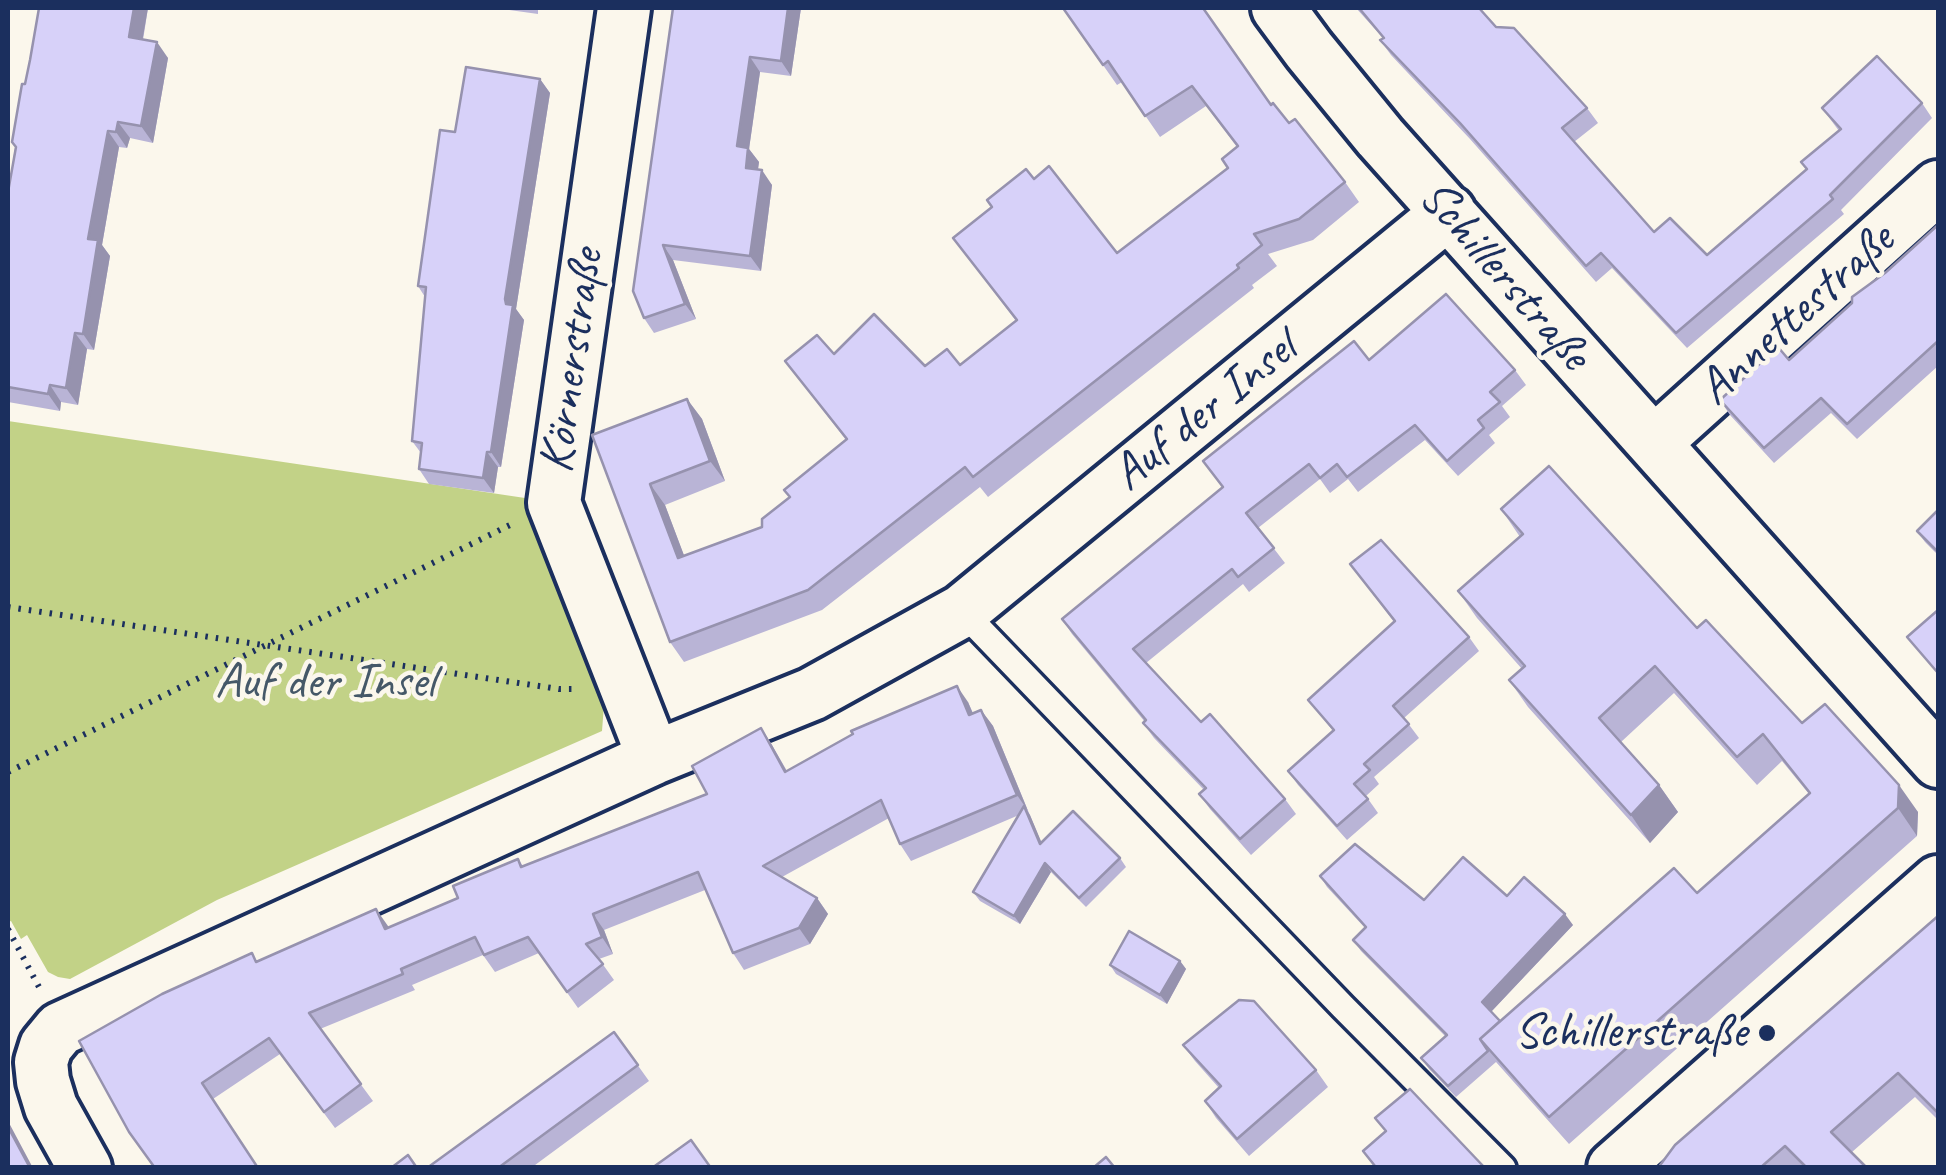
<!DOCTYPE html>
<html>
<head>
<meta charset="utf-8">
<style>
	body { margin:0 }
	#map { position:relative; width:1946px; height:1175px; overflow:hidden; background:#fbf7ec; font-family:Caveat,sans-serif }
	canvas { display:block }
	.frame { position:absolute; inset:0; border:10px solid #1b2f5e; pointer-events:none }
</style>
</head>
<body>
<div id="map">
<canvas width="1946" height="1175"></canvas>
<div class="frame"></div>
</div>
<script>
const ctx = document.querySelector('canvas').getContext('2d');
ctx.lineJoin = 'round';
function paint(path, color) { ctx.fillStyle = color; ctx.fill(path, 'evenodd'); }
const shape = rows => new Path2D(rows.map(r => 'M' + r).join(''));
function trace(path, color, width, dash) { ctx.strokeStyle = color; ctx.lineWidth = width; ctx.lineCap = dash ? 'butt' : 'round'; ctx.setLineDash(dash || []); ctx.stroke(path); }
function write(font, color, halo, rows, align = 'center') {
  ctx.font = font + ' Caveat,sans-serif'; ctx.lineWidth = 9; ctx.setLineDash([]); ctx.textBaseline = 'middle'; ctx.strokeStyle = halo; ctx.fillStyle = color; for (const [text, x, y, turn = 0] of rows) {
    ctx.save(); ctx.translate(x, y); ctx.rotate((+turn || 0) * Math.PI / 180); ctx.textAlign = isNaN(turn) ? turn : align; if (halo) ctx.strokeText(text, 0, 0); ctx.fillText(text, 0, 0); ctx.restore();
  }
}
paint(shape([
	[8,421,525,498,604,705,602,731,217,900,70,979,58,977,48,972,27,935,21,939,11,921,8,922]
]), '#c2d287');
const service = shape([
	[962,611,1343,1007,1503,1168]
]);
const minor = shape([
	[624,8,554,503,654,758],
	[1278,8,1309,50,1380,137,1938,761],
	[1655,442,1938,187],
	[85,1168,51,1107,43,1081,41,1062,46,1046,60,1029,654,758,812,694,962,611,1449,212],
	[1614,1168,1938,882]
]);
trace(service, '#1b2f5e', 32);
trace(minor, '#1b2f5e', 60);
trace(shape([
	[8,607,559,689,575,689],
	[8,772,514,523],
	[8,929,39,987]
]), '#1b2f5e', 6, [2.5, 8]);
trace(service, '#fbf7ec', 25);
trace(minor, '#fbf7ec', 52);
paint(shape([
	[148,8,143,40,168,58,153,143,130,138,127,148,119,147,102,245,110,256,94,350,87,349,78,405,61,402,60,411,8,402,8,192,25,84],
	[495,8,538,8,538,14],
	[673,8,801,8,791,76,760,72,749,149,759,162,758,170,772,185,761,271,673,260,696,319,654,333,644,318],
	[1063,8,1271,105,1345,182,1359,202,1313,240,1268,254,1277,266,1252,285,1254,288,988,497,980,487,822,610,684,662,670,642,592,435,687,399,702,419,725,481,665,505,684,556,762,527,846,440,785,361,834,354,925,366,960,365,1016,321,953,238,1034,179,1117,253,1228,168,1237,147,1206,106,1160,137,1122,82,1117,85],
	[1356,8,1479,8,1496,27,1587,108,1598,123,1574,142,1654,232,1707,255,1806,170,1801,162,1839,131,1822,108,1922,103,1932,118,1841,210,1844,214,1687,348,1612,268,1596,282,1470,139,1391,55,1380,40,1383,38],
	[540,79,550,93,516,309,524,320,501,467,498,467,494,493,429,484,419,469,421,453,412,441,425,297,418,286,455,132],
	[1938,226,1938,366,1857,439,1831,413,1774,463,1730,415,1720,400,1789,360],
	[1369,360,1515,370,1526,385,1502,406,1510,417,1489,435,1495,443,1458,476,1425,440,1358,492,1348,479,1330,493,1320,479,1258,528,1285,563,1249,592,1243,584,1146,663,1201,722,1285,799,1296,814,1251,855,1210,809,1199,794,1204,790,1154,738,1143,723,1145,722,1072,634,1062,619,1222,487,1203,461],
	[1501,509,1697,628,1802,723,1918,812,1917,836,1569,1144,1496,1062,1456,1097,1429,1069,1421,1058,1445,1036,1361,951,1353,940,1365,928,1327,887,1320,876,1424,900,1507,896,1573,925,1491,1012,1500,1021,1697,893,1809,794,1782,761,1757,785,1674,693,1621,742,1659,785,1678,812,1650,843,1528,707,1509,680,1522,669,1477,618,1458,591,1520,537],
	[1938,510,1938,555,1925,542,1917,531],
	[1350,564,1469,637,1479,651,1404,718,1419,738,1374,777,1379,784,1366,796,1378,813,1347,840,1298,785,1288,771,1333,731,1308,700,1394,622],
	[968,702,973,713,981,710,993,726,1041,842,1120,858,1126,867,1086,907,1051,872,1020,924,980,901,973,892,1019,815,911,861,900,844,889,818,782,877,817,898,828,914,810,944,744,970,733,953,705,890,604,930,613,954,599,959,614,980,578,1008,539,953,495,972,483,955,412,985,415,990,320,1029,373,1101,335,1128,280,1054,213,1099,154,1168,258,962,389,928,458,898,518,859,523,866,707,794,761,728,772,745,787,771],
	[1938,916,1938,1120,1915,1097,1852,1152,1867,1168,1658,1168],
	[1180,961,1186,969,1167,1004,1116,974,1110,965],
	[614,1032,649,1081,531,1168,427,1168],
	[1183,1045,1316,1070,1328,1087,1249,1156,1216,1118,1205,1101,1219,1088,1195,1061]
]), '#b9b4d6');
paint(shape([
	[134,8,148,8,140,54,129,37],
	[788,8,801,8,791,76,781,61],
	[157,42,168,58,153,143,141,126],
	[750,57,760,72,749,149,759,162,756,182,746,168,737,146],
	[540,79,550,93,516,309,524,320,501,467,491,452,505,299],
	[118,122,130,138,127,148,116,132],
	[108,131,119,147,102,245,110,256,94,350,83,334,88,239],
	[762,170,772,185,761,271,750,256],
	[663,245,673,260,696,319,685,304],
	[75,333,87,349,78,405,66,388],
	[50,385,61,402,60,411,48,394],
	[687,399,702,419,725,481,710,461],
	[487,452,498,467,494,493,483,478],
	[650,484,665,505,693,579,678,558],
	[957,686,968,702,980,731,969,715],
	[981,710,993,726,1028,811,1017,795],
	[761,728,772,745,796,788,785,772],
	[1659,785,1678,812,1650,843,1631,815],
	[1899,785,1918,812,1917,836,1898,808],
	[1024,806,1030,815,1046,853,1040,844],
	[1045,863,1051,872,1020,924,1014,916],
	[817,898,828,914,810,944,799,928],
	[376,909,388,926,396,946,385,929],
	[593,914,604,930,613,954,602,937],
	[1565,914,1573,925,1490,1013,1482,1002],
	[1180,961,1186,969,1167,1004,1160,995],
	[8,1121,33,1168,30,1168,8,1127]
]), '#9692ae');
const building = shape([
	[39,8,134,8,129,37,157,42,141,126,118,122,116,132,108,131,88,239,98,240,83,334,75,333,66,388,50,385,48,394,8,387,8,192,16,147,12,142,22,84,25,84,30,60,39,8],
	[673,8,788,8,781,61,750,57,737,146,748,148,746,168,762,170,750,256,663,245,685,304,644,318,633,291,673,8],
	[1063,8,1203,8,1271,105,1273,103,1289,123,1295,119,1345,182,1299,219,1254,234,1262,245,1237,265,1239,268,973,477,965,467,808,590,670,642,592,435,687,399,710,461,650,484,678,558,762,527,762,519,790,497,784,490,847,439,785,361,817,335,834,354,874,314,925,366,947,349,960,365,1017,320,953,238,992,207,987,200,1026,169,1034,179,1049,166,1117,253,1228,168,1222,159,1238,146,1192,86,1145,116,1108,61,1103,65,1063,8],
	[1359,8,1479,8,1496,27,1514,28,1587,108,1562,128,1654,232,1670,218,1707,255,1807,169,1801,162,1841,129,1822,108,1877,56,1922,103,1830,195,1833,199,1676,333,1601,253,1586,266,1460,123,1380,40,1384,38,1359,8],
	[466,67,540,79,505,299,506,304,513,305,491,452,487,452,483,478,419,469,422,443,412,441,426,287,418,286,440,130,455,132,466,67],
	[1938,225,1938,341,1847,424,1821,398,1764,448,1720,400,1778,347,1789,360,1852,303,1852,297,1885,273,1938,225],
	[1446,294,1515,370,1490,392,1500,402,1478,420,1484,428,1447,461,1415,425,1347,477,1337,464,1320,478,1309,464,1246,513,1274,548,1238,577,1232,569,1133,649,1201,722,1210,714,1285,799,1240,839,1199,794,1206,788,1143,723,1146,720,1062,619,1223,487,1203,461,1354,341,1369,360,1446,294],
	[1549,466,1697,628,1706,620,1802,723,1825,704,1899,785,1898,808,1549,1117,1480,1039,1674,868,1697,893,1810,793,1763,734,1737,757,1655,666,1599,718,1659,785,1631,815,1509,680,1525,666,1458,591,1523,534,1501,509,1549,466],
	[1938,510,1938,552,1917,531,1938,510],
	[1381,540,1469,637,1393,706,1409,724,1364,764,1370,770,1354,784,1368,799,1337,826,1288,771,1334,730,1308,700,1395,621,1350,564,1381,540],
	[1938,610,1938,673,1907,637,1938,610],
	[957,686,969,715,981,710,1017,795,900,844,881,800,763,866,817,898,799,928,733,953,698,872,593,914,602,937,586,944,603,964,567,992,528,937,484,955,475,937,401,969,403,974,309,1013,361,1084,324,1112,269,1038,202,1083,258,1168,155,1168,129,1132,79,1041,162,994,252,953,256,962,376,909,385,929,458,898,453,886,518,859,521,867,707,794,692,766,761,728,785,772,853,734,851,731,957,686],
	[1024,806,1040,844,1073,811,1120,858,1079,898,1045,863,1014,916,973,892,1024,806],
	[1355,844,1424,900,1463,857,1507,896,1524,877,1565,914,1482,1002,1500,1021,1480,1039,1488,1051,1448,1086,1421,1058,1447,1035,1353,940,1366,927,1320,876,1355,844],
	[1938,916,1938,1113,1898,1073,1831,1132,1867,1168,1807,1168,1785,1146,1760,1168,1658,1168,1675,1145,1938,916],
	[1129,931,1180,961,1160,995,1110,965,1129,931],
	[1239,1000,1254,1001,1316,1070,1237,1139,1205,1101,1221,1086,1183,1045,1239,1000],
	[614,1032,638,1065,498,1168,427,1168,614,1032],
	[1410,1089,1485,1168,1373,1168,1375,1166,1363,1151,1386,1131,1375,1118,1410,1089],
	[8,1127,30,1168,8,1168,8,1127],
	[691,1140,711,1168,652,1168,691,1140],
	[408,1155,417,1168,391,1168,408,1155],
	[1106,1157,1115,1168,1093,1168,1106,1157]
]);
paint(building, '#d7d1f9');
trace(building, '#9692ae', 2.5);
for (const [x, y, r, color] of [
	[1767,1033,10,"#1b2f5e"]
]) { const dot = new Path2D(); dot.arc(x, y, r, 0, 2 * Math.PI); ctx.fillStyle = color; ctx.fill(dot); trace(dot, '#fbf7ec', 4); }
write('50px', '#1b2f5e', '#fbf7ec', [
	["Schillerstraße",1504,276,49],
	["Annettestraße",1797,315,-42],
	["Körnerstraße",573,361,-82],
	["Auf der Insel",1205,412,-39]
]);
write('50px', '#455868', '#fbf7ec', [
	["Auf der Insel",325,683]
]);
write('50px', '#1b2f5e', '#fbf7ec', [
	["Schillerstraße",1747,1033]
], 'right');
</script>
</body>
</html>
